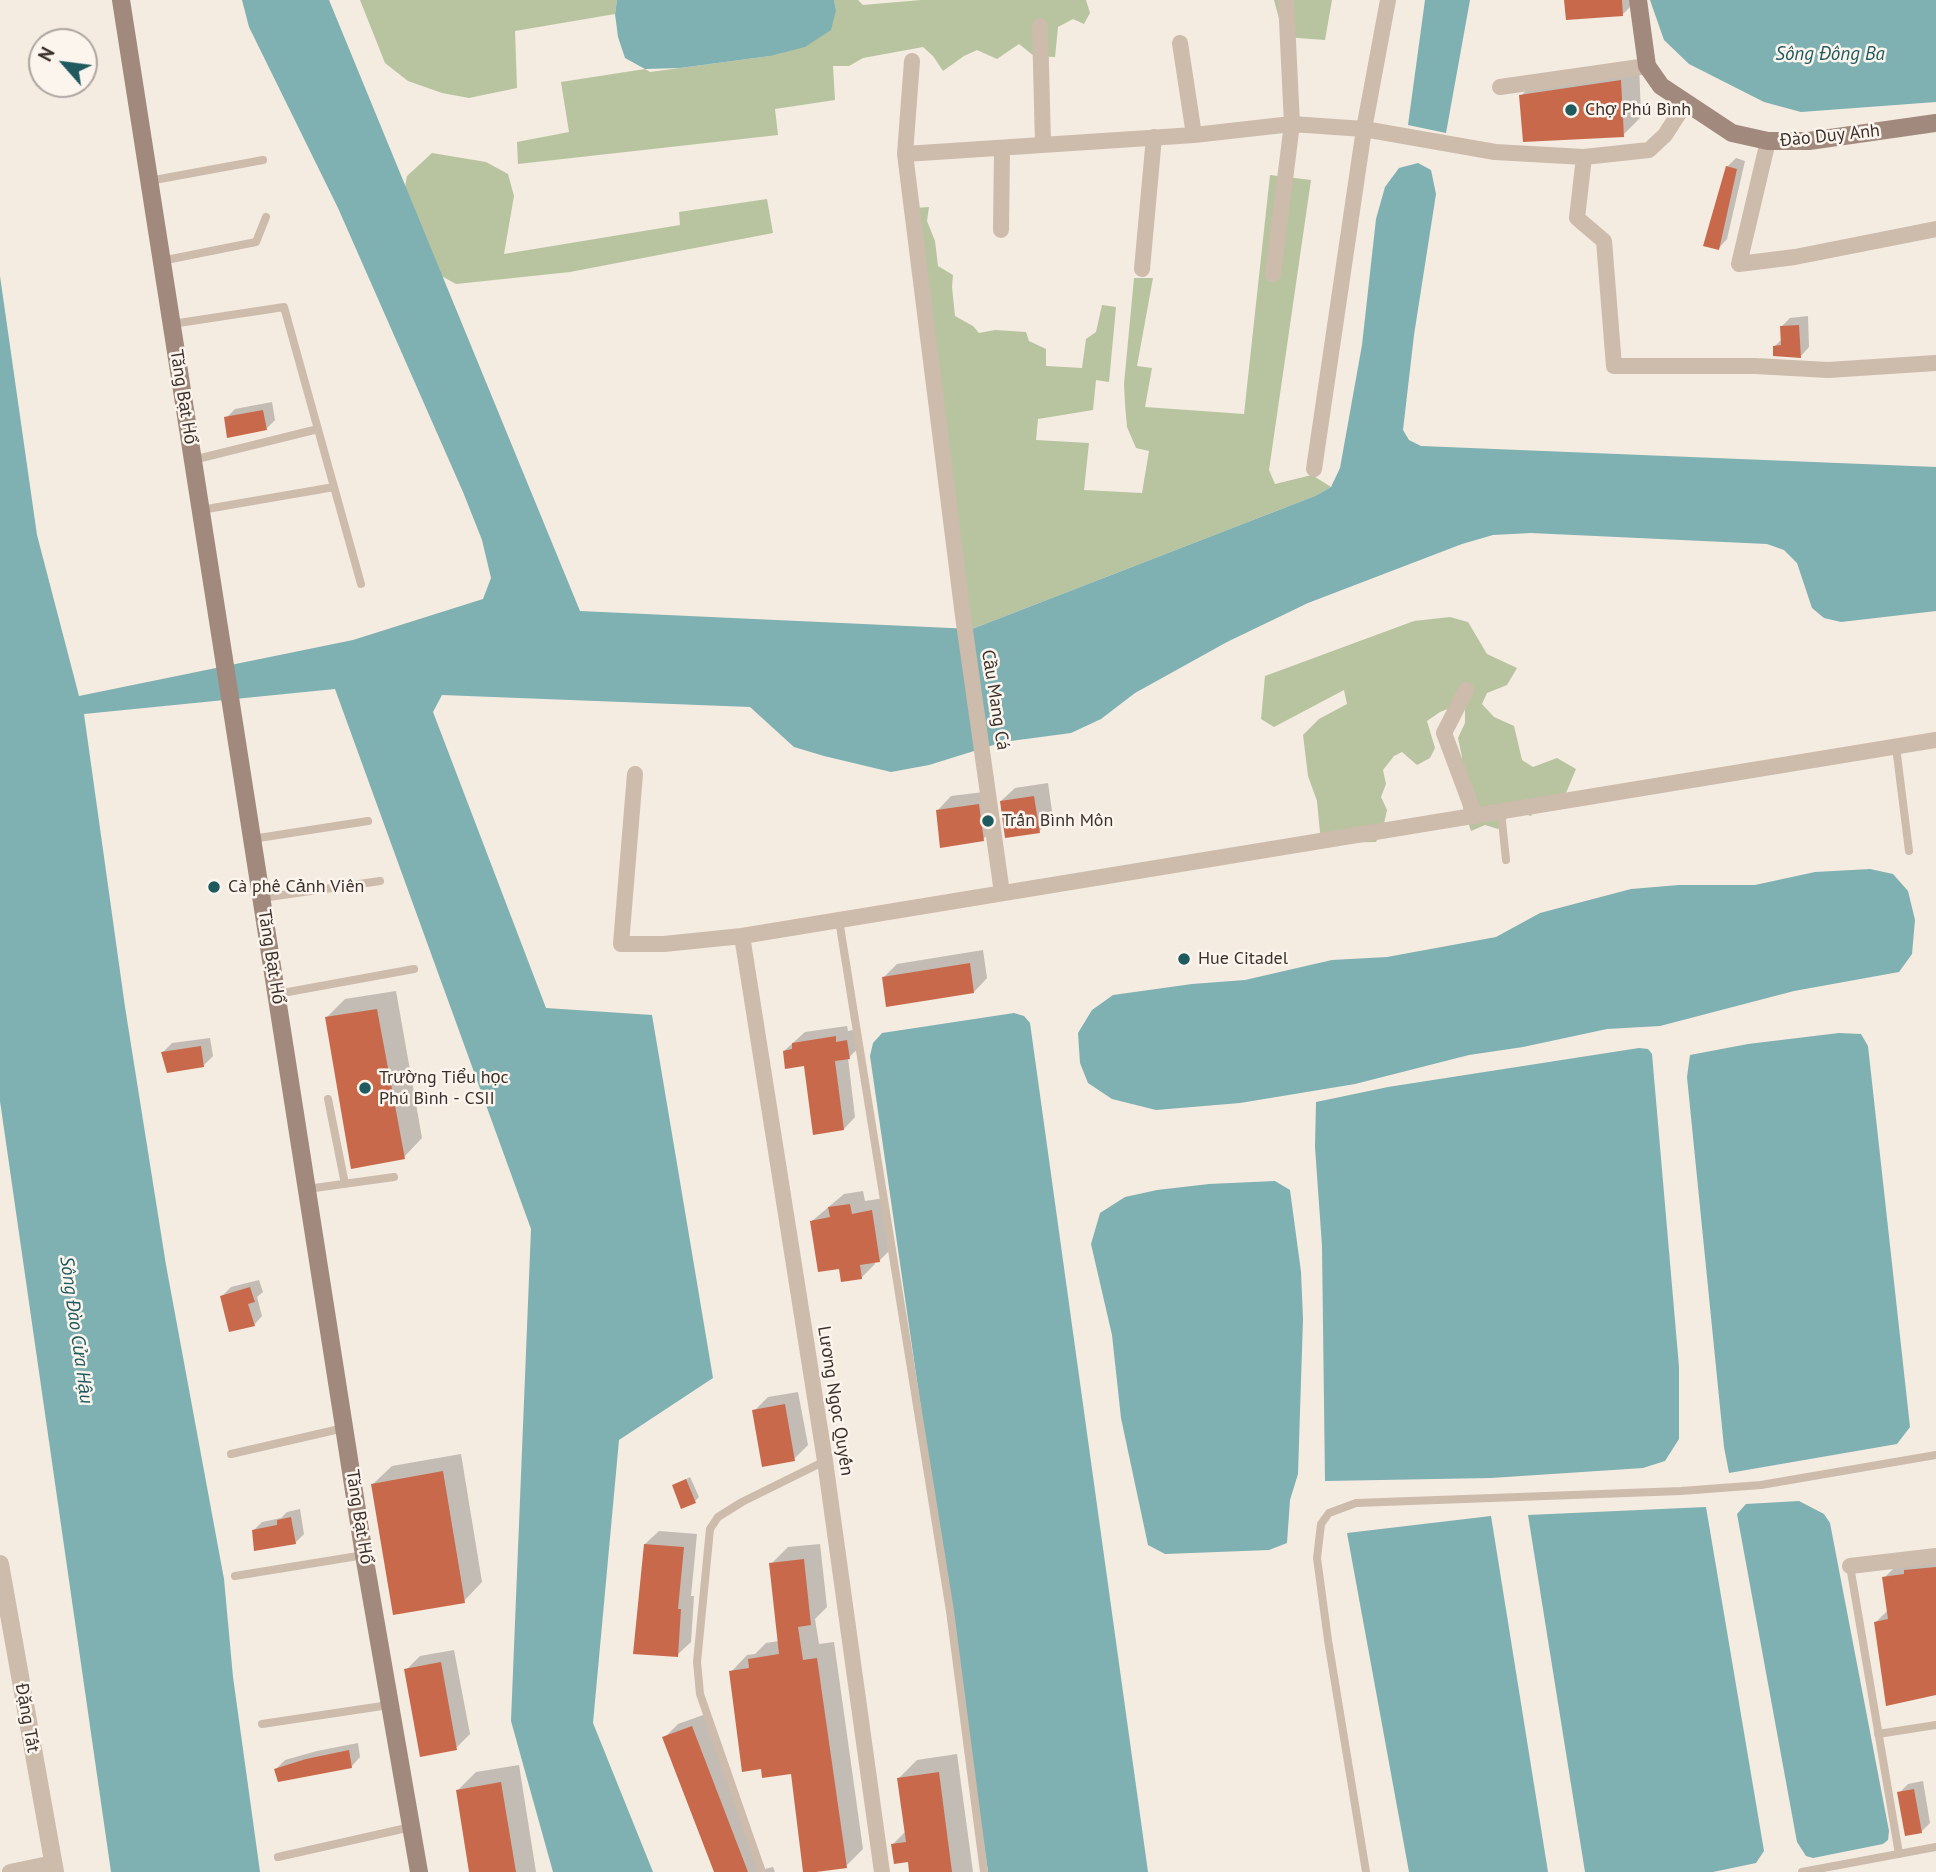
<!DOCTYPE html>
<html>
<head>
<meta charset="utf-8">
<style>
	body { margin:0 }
	#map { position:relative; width:1936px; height:1872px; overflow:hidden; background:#f4ebe1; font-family:"PT Sans",sans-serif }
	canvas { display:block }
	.north { position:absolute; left:28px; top:28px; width:70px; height:70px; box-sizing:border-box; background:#fbf5ee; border:2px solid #aea6a0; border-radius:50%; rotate:298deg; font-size:19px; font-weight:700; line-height:28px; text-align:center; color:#3b302b }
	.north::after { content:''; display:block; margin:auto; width:24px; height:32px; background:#1f5a5e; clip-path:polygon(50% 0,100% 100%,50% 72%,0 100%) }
</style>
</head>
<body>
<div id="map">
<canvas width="1936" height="1872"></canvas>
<div class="north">N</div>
</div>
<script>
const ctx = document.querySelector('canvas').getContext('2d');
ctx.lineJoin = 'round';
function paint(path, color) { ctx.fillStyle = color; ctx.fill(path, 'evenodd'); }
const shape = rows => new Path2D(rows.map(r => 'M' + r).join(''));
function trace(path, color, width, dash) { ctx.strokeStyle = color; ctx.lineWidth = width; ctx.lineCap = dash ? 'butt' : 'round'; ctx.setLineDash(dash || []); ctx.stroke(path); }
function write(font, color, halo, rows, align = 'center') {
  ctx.font = font + ' "PT Sans",sans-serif'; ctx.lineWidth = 5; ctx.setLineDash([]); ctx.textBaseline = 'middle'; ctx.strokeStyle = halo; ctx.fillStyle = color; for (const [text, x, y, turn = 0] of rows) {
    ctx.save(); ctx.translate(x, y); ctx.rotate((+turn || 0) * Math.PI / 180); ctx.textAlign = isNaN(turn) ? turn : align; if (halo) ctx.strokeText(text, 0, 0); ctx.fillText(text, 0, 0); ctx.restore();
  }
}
paint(shape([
	[360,0,617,0,615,14,515,31,517,88,469,98,442,93,408,81,385,63],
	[834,0,858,0,863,5,921,0,1086,0,1090,13,1084,24,1073,19,1058,27,1055,57,1034,56,1019,44,997,59,977,50,964,56,943,71,933,56,923,47,863,58,849,66,833,66,835,100,775,109,778,135,518,164,517,142,569,132,561,82,645,69,650,72,770,56,836,10],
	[1274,0,1332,0,1325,40,1284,37],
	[432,153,486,162,508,174,514,196,504,254,680,225,679,212,767,199,773,233,570,272,456,284,425,267,401,209,407,176],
	[1270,175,1311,180,1269,470,1275,484,1312,475,1331,487,1315,496,972,629,915,208,929,207,927,221,935,241,938,266,953,275,952,287,955,316,973,326,979,333,995,330,1026,332,1029,341,1046,349,1046,366,1082,368,1086,339,1096,332,1102,305,1116,307,1109,382,1096,380,1093,410,1038,419,1036,440,1089,443,1084,490,1142,493,1149,451,1136,448,1127,427,1125,404,1124,384,1134,278,1153,278,1137,366,1152,368,1145,407,1244,414],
	[1450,617,1468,622,1487,654,1517,668,1507,685,1487,693,1482,704,1494,717,1514,726,1522,760,1533,767,1557,758,1576,769,1566,793,1541,802,1531,816,1513,810,1498,829,1485,825,1471,831,1463,808,1461,787,1462,757,1458,738,1465,723,1465,708,1455,706,1440,712,1427,721,1435,748,1430,758,1417,765,1402,752,1394,756,1383,770,1386,784,1381,797,1387,810,1383,828,1376,842,1321,843,1317,801,1308,776,1303,735,1319,719,1347,704,1344,690,1274,727,1261,719,1265,676,1414,621]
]), '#b8c4a0');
paint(shape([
	[242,0,329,0,580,611,972,629,1315,496,1331,487,1340,468,1362,345,1376,219,1385,187,1399,168,1418,163,1431,170,1436,194,1414,335,1403,430,1409,440,1421,446,1936,467,1936,611,1841,622,1824,618,1812,608,1797,563,1784,550,1767,544,1531,533,1493,535,1462,544,1308,603,1227,642,1135,693,1101,719,1071,733,1003,742,929,765,891,772,824,756,794,747,750,707,442,695,433,712,546,1008,652,1015,713,1378,619,1440,593,1723,653,1872,553,1872,511,1721,531,1229,335,689,84,714,125,1007,166,1265,224,1579,233,1677,260,1872,111,1872,0,1101,0,276,37,535,79,696,353,640,483,599,491,578,482,540,463,492,338,208,249,27],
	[617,0,834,0,836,10,831,30,805,47,770,56,680,68,645,69,625,58,618,37,615,14],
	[1425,0,1470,0,1446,133,1408,125],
	[1650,0,1936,0,1936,102,1801,112,1764,102,1689,64,1664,40],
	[1870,869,1893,874,1908,891,1915,920,1912,954,1899,972,1794,991,1660,1026,1607,1029,1523,1047,1469,1055,1355,1084,1240,1103,1156,1110,1112,1099,1088,1083,1080,1063,1078,1033,1092,1010,1113,995,1192,984,1245,980,1332,960,1387,957,1496,937,1540,913,1631,889,1679,885,1755,885,1815,872],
	[1014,1013,1024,1016,1030,1023,1148,1872,988,1872,870,1056,873,1043,882,1033],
	[1839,1033,1861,1034,1868,1046,1910,1427,1897,1444,1729,1473,1724,1447,1687,1077,1690,1055,1748,1044],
	[1639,1048,1648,1049,1652,1054,1679,1367,1679,1439,1665,1461,1643,1468,1491,1478,1325,1481,1322,1246,1315,1147,1316,1102,1388,1087],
	[1275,1181,1290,1190,1301,1272,1303,1319,1298,1474,1290,1500,1287,1543,1269,1550,1165,1554,1148,1545,1121,1418,1112,1335,1091,1244,1100,1213,1125,1197,1157,1190,1209,1184],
	[1799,1501,1824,1514,1830,1523,1889,1831,1888,1840,1883,1844,1813,1858,1806,1856,1797,1842,1737,1514,1746,1504],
	[1706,1507,1764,1851,1756,1863,1713,1872,1585,1872,1528,1515],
	[1491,1516,1548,1872,1409,1872,1347,1533]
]), '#7fb0b2');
paint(shape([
	[1566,0,1631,0,1632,5,1623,14],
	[1639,63,1641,117,1623,135,1521,96,1539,77],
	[1736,158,1745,161,1727,239,1719,248,1727,167],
	[1808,316,1809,347,1801,356,1775,346,1782,339,1781,327,1790,318],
	[272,402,275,420,266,429,226,418,235,409],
	[1048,783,1053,818,1039,831,1001,801,1015,788],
	[992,791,997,826,983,839,938,810,951,796],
	[983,950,987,978,974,992,883,978,897,964],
	[396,991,422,1138,404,1157,327,1017,345,999],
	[847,1026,848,1031,858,1029,861,1046,848,1058,855,1117,844,1129,805,1064,784,1051,805,1032],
	[210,1038,213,1056,204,1065,163,1052,172,1043],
	[863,1191,865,1201,885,1198,893,1247,879,1261,874,1261,875,1264,861,1278,840,1267,812,1221,844,1194],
	[259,1280,263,1292,257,1297,262,1316,254,1325,222,1296,231,1287],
	[798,1392,808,1445,794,1459,754,1411,768,1397],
	[461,1454,482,1582,464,1601,373,1484,392,1466],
	[690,1477,699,1497,695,1501,674,1486],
	[300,1509,304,1534,295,1543,253,1531,262,1522,281,1518,287,1512],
	[659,1531,697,1534,691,1596,694,1596,691,1642,677,1655,645,1544],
	[820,1544,827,1607,815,1619,819,1644,834,1642,863,1849,846,1866,793,1772,731,1672,747,1655,755,1654,766,1643,779,1641,771,1564,788,1547],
	[1936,1553,1936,1693,1876,1622,1889,1609,1884,1578,1901,1561],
	[454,1650,470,1734,456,1748,406,1670,420,1656],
	[706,1714,765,1869,773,1867,775,1872,716,1872,664,1738,678,1724],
	[358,1743,360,1757,352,1766,276,1769,285,1760,317,1751],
	[957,1754,973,1872,911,1872,910,1860,893,1844,906,1831,899,1778,917,1760],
	[519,1765,536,1872,471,1872,458,1790,476,1772],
	[1923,1781,1930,1823,1921,1832,1899,1793,1908,1784]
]), '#0003');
paint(shape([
	[1564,0,1622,0,1623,16,1566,20],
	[1621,80,1624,137,1523,142,1519,95],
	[1726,166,1737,169,1719,250,1703,246],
	[1799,325,1801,358,1773,356,1773,346,1781,345,1780,326],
	[263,410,267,430,227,438,224,417],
	[1034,796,1040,833,1005,838,1000,801],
	[979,804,984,841,940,848,936,810],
	[970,963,974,993,886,1007,882,977],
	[377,1009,405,1159,351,1169,325,1017],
	[836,1036,836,1042,847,1040,850,1059,835,1061,844,1130,813,1135,804,1066,785,1069,783,1051,792,1049,792,1043],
	[201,1046,204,1067,167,1073,161,1052],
	[850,1204,852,1214,872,1210,880,1262,860,1265,862,1279,841,1282,839,1269,818,1272,810,1221,830,1217,828,1207],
	[250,1287,255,1302,248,1304,255,1326,229,1332,220,1296],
	[785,1404,795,1461,762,1467,752,1410],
	[443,1471,465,1603,393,1615,371,1484],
	[686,1479,696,1503,681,1509,672,1485],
	[291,1517,296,1544,254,1551,252,1530,277,1525,277,1520],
	[644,1544,684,1547,678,1609,681,1609,678,1657,633,1654],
	[804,1559,811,1625,798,1627,803,1660,817,1658,847,1868,816,1872,803,1872,791,1774,762,1778,761,1769,742,1772,729,1671,749,1668,748,1659,779,1654,769,1563],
	[1936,1567,1936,1695,1886,1706,1874,1622,1888,1619,1882,1577,1904,1574,1904,1570],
	[441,1662,457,1750,420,1757,404,1669],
	[692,1726,748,1872,714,1872,662,1737],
	[349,1750,352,1768,278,1782,274,1769,306,1759],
	[939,1772,952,1872,909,1872,908,1862,894,1864,891,1844,906,1842,897,1778],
	[501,1782,516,1872,469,1872,456,1790],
	[1914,1789,1922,1833,1905,1836,1897,1792]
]), '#c8694b');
trace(shape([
	[149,181,263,160],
	[161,261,256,242,266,217],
	[172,324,284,307,361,584],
	[193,460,318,429],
	[201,510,334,487],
	[1896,747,1909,851],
	[1501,812,1506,860],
	[252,839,368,821],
	[262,898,380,881],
	[839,920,950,1611,984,1872],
	[277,994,414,969],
	[328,1099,345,1184],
	[307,1189,394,1177],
	[231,1454,344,1428],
	[1850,1566,1899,1854],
	[235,1576,364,1555],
	[262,1724,389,1705],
	[1878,1734,1936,1725],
	[278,1857,411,1827],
	[762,1872,700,1694,697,1662,710,1529,718,1517,742,1502,825,1461],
	[1366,1872,1328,1640,1317,1558,1321,1524,1329,1513,1356,1503,1681,1491,1761,1485,1936,1455],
	[1802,1872,1936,1847]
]), '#cdbbac', 8);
trace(shape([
	[1040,26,1043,144],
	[1180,43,1194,135],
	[912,61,905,154,963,616,1002,893],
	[1500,87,1647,66],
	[1768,141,1739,264,1795,257,1936,229],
	[905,154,1194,135,1292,124,1364,129,1495,152,1584,157,1649,150,1665,135,1685,104],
	[1584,157,1577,218,1604,241,1614,366,1755,366,1828,370,1936,363],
	[1001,230,1002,148],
	[1142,269,1154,137],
	[1273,274,1292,124,1286,0],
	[1314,469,1364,129,1388,0],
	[1466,690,1444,733,1475,816],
	[635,774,621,944,664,944,742,936,1936,740],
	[742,936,825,1461,882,1872],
	[1850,1566,1936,1556],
	[10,1872,53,1863]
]), '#cdbbac', 16);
trace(shape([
	[0,1564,55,1872]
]), '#cdbbac', 18);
trace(shape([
	[121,0,364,1555,419,1872],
	[1638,0,1647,66,1661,86,1732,133,1768,141,1809,141,1936,123]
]), '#a18a7d', 18);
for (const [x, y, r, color] of [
	[1571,110,7,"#1f5a5e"],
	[988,821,7,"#1f5a5e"],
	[214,887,7,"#1f5a5e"],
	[1184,959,7,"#1f5a5e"],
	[365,1088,7,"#1f5a5e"]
]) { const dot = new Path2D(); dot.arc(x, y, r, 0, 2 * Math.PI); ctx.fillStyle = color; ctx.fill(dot); trace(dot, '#fbf5ee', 2.5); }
write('18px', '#3b302b', '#fbf5ee', [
	["Chợ Phú Bình",1585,110],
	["Trấn Bình Môn",1002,821],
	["Cà phê Cảnh Viên",228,887],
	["Hue Citadel",1198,959],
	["Trường Tiểu học",379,1078],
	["Phú Bình - CSII",379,1099]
], 'left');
write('18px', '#3b302b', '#fbf5ee', [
	["Đào Duy Anh",1830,136,-6],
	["Tăng Bạt Hổ",183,397,81],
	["Cầu Mang Cá",995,700,81],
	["Tăng Bạt Hổ",271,957,81],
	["Lương Ngọc Quyến",835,1401,81],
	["Tăng Bạt Hổ",359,1517,81],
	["Đặng Tất",27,1718,80]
]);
write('italic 19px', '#1f5a5e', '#fbf5ee', [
	["Sông Đông Ba",1830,55],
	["Sông Đào Cửa Hậu",76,1330,82]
]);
</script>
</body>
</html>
